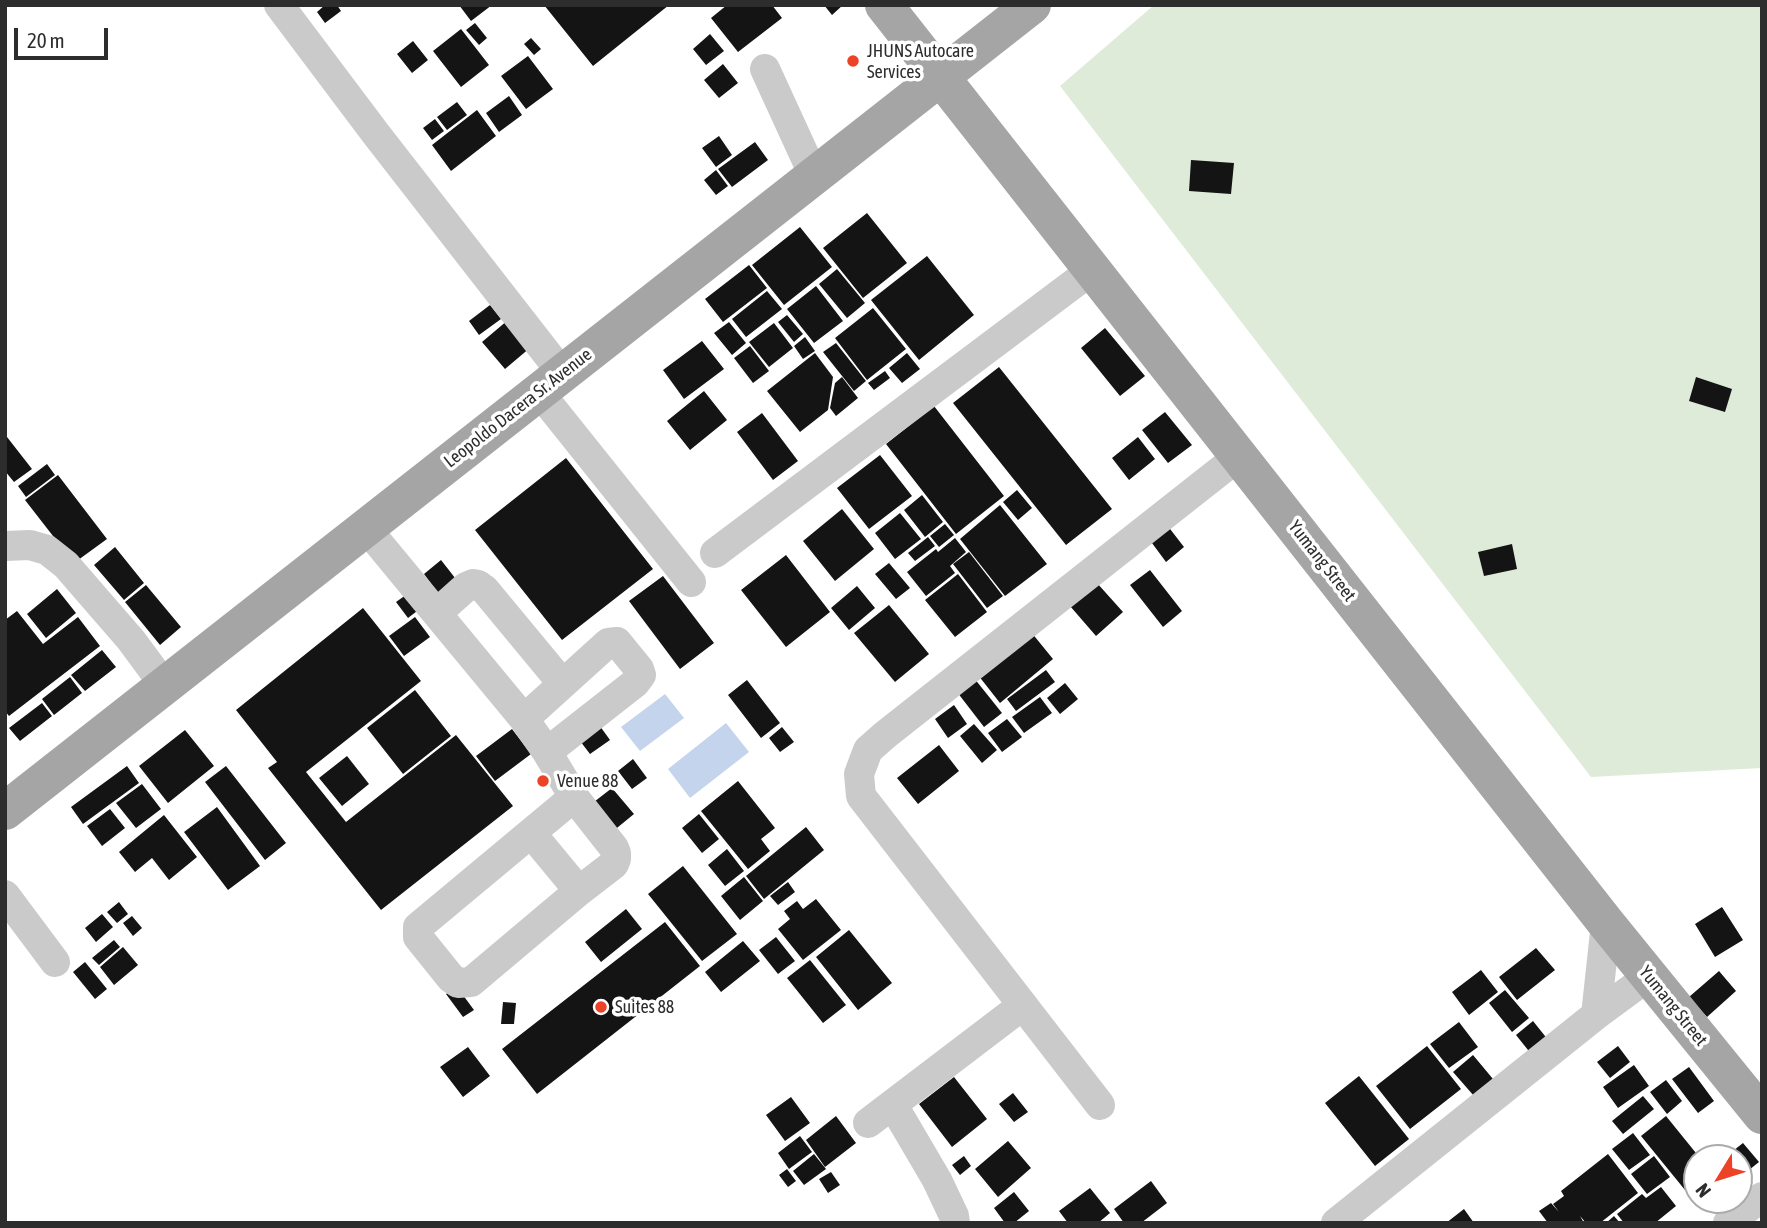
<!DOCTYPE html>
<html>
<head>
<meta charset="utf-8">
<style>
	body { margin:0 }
	#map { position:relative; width:1767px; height:1228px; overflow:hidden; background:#fff; font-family:"Asap Condensed",sans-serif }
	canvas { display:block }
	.frame { position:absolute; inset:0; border:7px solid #2d2d2d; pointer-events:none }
	.north { position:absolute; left:1683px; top:1144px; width:70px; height:70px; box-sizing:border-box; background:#fff; border:2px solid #ababab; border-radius:50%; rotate:232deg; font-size:19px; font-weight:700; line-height:28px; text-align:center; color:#2d2d2d }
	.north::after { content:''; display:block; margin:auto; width:24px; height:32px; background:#ec4227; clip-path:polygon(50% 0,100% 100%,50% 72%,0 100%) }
	.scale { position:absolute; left:14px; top:28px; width:94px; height:32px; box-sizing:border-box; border:4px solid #2d2d2d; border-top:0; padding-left:9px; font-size:21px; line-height:24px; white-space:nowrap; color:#2d2d2d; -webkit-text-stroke:5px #fff; paint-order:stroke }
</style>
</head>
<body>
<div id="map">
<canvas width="1767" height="1228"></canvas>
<div class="frame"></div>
<div class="north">N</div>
<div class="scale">20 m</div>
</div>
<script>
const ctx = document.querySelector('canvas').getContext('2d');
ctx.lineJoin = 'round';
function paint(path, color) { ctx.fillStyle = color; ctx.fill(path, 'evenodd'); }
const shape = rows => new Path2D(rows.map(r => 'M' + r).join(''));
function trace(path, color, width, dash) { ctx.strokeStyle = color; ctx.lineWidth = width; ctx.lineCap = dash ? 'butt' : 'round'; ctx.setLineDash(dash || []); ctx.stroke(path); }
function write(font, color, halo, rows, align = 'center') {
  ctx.font = font + ' "Asap Condensed",sans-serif'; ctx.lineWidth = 7; ctx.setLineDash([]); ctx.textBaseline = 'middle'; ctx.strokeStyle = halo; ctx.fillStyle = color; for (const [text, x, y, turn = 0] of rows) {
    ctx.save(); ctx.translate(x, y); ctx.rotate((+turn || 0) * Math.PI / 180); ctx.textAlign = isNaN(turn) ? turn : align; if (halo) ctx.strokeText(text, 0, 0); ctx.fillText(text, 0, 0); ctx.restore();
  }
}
paint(shape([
	[1154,5,1762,5,1762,768,1591,777,1060,86]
]), '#dfebd9');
paint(shape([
	[665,694,684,718,640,751,621,727],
	[726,723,749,752,690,798,668,769]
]), '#c4d4ec');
paint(shape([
	[325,5,337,5,341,11,325,23,317,12],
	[459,5,492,5,471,21],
	[544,5,669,5,593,66],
	[727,5,772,5,782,18,738,52,711,18],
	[824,5,843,5,832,15],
	[475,23,487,38,479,45,466,30],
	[461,29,489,65,461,87,433,51],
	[710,34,724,51,706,65,693,49],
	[531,38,541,49,534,55,524,44],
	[413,41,428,60,412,73,397,54],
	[528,56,553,89,526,109,501,76],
	[723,64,738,83,719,98,704,80],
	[509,96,522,115,499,132,486,113],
	[457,102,467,115,447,130,437,117],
	[477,110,496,136,451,171,432,145],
	[435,119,444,131,432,140,423,128],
	[719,136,732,155,716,167,702,148],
	[755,142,768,160,732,187,718,169],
	[1191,160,1234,163,1231,194,1189,191],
	[716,170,728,186,716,195,704,180],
	[867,213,907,263,863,298,823,248],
	[800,227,832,267,784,305,752,265],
	[927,256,974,315,919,360,871,300],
	[749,265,767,288,723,322,705,299],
	[837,269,865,303,847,318,819,284],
	[816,286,843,321,814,343,787,309],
	[767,291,782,309,746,337,732,319],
	[490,305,501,319,479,335,469,321],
	[873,308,906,349,867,380,835,338],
	[787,315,803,334,794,342,778,322],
	[508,320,531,347,505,369,482,342],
	[729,322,746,343,732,355,714,333],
	[774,323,793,348,769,367,749,342],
	[1105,328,1145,376,1120,396,1081,348],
	[805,337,815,351,803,359,794,346],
	[702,341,724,369,684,399,663,370],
	[836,343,866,381,854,391,823,352],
	[750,346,769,371,753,383,734,358],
	[815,353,833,377,828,410,800,432,767,391],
	[907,353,920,369,902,383,889,368],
	[999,367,1112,509,1066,545,953,403],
	[885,371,890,378,874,390,868,383],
	[842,377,858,398,836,416,830,408,835,383],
	[1696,377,1732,389,1725,412,1689,401],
	[704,391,727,420,690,450,667,421],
	[934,406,1004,496,956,534,886,444],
	[1165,412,1192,445,1168,463,1142,430],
	[762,413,798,461,773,480,737,432],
	[7,437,32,469,14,482,5,471,5,438],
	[1138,437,1155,459,1129,480,1112,458],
	[880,455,912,496,869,529,837,488],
	[566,458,653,569,562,640,475,530],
	[47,464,55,475,26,497,18,486],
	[58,475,107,539,74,563,25,500],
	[1017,490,1032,508,1018,520,1003,502],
	[922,495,943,522,925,537,904,510],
	[1000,505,1047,564,1005,596,960,539],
	[842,509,874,549,835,581,803,541],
	[900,513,921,539,895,559,875,533],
	[945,524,954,535,939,547,930,536],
	[1167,525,1184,547,1166,562,1149,539],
	[928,537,935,546,915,561,908,553],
	[955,538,966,552,950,566,955,573,926,596,907,572,936,549,938,552],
	[1512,544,1517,569,1484,576,1478,552],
	[115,547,144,583,124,600,94,565],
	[969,552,1003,596,987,608,953,564],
	[786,555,830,612,786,647,741,590],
	[441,560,459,583,441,597,424,574],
	[889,563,910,588,896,599,875,574],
	[1150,570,1182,611,1163,627,1130,585],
	[958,574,987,612,955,637,925,600],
	[663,576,714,643,680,669,629,601],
	[1097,583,1123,612,1096,636,1070,606],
	[146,585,181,627,160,645,125,602],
	[857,586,875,608,849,630,831,608],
	[57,589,76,613,46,638,27,614],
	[410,592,421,608,408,618,396,602],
	[889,605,929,654,895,682,854,633],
	[363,608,421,681,306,772,346,822,456,735,513,806,381,910,268,768,277,762,236,710],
	[17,611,43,644,78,617,100,646,9,716,5,711,5,620],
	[415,617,430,637,404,656,389,636],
	[1031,632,1053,659,1000,703,978,675],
	[102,650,116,667,85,691,71,675],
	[1046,670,1055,682,1016,711,1007,699],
	[70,677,82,693,54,715,42,699],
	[974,678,1002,713,984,727,957,692],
	[747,680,780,723,761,738,728,695],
	[1065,683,1078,699,1060,714,1047,698],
	[415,690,451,736,403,774,367,728],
	[1040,697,1052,713,1024,733,1012,717],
	[42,703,52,716,20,741,9,728],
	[954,705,967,724,948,738,935,719],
	[1007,719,1022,737,1002,752,988,733],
	[597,722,610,740,590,754,577,737],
	[974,724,997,750,982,763,960,736],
	[782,727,794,742,780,752,769,738],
	[512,729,531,754,495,781,476,756],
	[185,730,214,766,168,803,139,766],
	[939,745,959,771,918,804,897,778],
	[347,756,369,784,342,806,319,778],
	[633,759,647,778,632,789,618,771],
	[127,766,139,783,83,824,71,807],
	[226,766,286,843,265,860,205,782],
	[738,781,775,828,761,839,770,851,748,869,701,811],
	[142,784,161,809,136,828,116,803],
	[612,788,634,814,612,832,590,805],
	[217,807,260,866,228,890,184,832],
	[110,809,125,828,102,846,87,826],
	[699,814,719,839,702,853,682,828],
	[164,815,197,857,169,880,152,858,135,872,119,852],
	[806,827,824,850,764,899,746,876],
	[727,849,744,871,725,886,708,865],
	[683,866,737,934,702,961,648,894],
	[744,877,763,901,740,920,721,896],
	[788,882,795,892,778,905,770,896],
	[816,899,841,930,803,960,778,929,790,919,784,911,797,901,803,909],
	[119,902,128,914,117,923,107,912],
	[1722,907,1743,940,1715,957,1695,924],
	[626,909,642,929,601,962,585,942],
	[102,914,113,927,96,942,85,928],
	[132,916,142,928,133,936,123,923],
	[665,922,700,966,537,1094,502,1049],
	[849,930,892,983,858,1010,816,957],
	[776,937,795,961,778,974,759,950],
	[114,940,120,947,99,965,92,958],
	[743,941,760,961,721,992,705,972],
	[123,947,138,965,114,985,100,967],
	[1536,948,1555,970,1517,1000,1499,977],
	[810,960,846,1005,823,1023,787,978],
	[85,962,107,989,95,999,73,972],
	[1481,970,1498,992,1469,1015,1452,992],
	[1719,971,1736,991,1707,1017,1689,997],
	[457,987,474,1010,463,1017,446,994],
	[1505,990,1529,1018,1512,1032,1489,1003],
	[503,1002,516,1003,514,1024,501,1024],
	[1533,1021,1549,1041,1532,1055,1516,1035],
	[1459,1022,1478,1047,1449,1068,1430,1044],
	[1427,1046,1461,1089,1410,1129,1376,1086],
	[1618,1046,1630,1062,1610,1078,1597,1062],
	[468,1047,490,1076,463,1097,440,1067],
	[1473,1055,1493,1079,1474,1096,1453,1072],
	[1634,1065,1649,1086,1618,1108,1603,1087],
	[1689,1067,1714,1101,1698,1113,1672,1079],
	[1359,1076,1409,1139,1375,1166,1325,1103],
	[954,1077,987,1119,952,1147,919,1104],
	[1666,1080,1682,1101,1667,1114,1650,1092],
	[1013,1093,1028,1112,1014,1122,999,1104],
	[1643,1096,1654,1109,1623,1134,1612,1121],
	[791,1097,810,1123,785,1141,766,1115],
	[836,1116,856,1143,825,1167,806,1140],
	[1666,1116,1700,1158,1697,1158,1697,1180,1685,1190,1641,1136],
	[1633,1133,1650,1155,1629,1170,1612,1149],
	[800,1136,812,1152,789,1169,778,1153],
	[1008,1141,1031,1168,998,1197,975,1169],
	[1743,1143,1759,1162,1739,1178,1739,1158,1724,1158],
	[814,1154,826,1169,804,1185,793,1171],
	[1608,1154,1638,1193,1600,1223,1586,1223,1580,1216,1584,1223,1548,1223,1539,1211,1551,1203,1559,1212,1553,1204,1564,1196,1561,1191],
	[964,1156,971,1166,960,1175,952,1165],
	[1654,1156,1670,1177,1647,1194,1631,1174],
	[787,1169,796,1181,788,1187,779,1175],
	[831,1172,840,1185,828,1193,819,1179],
	[1151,1181,1167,1203,1141,1223,1124,1223,1114,1209],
	[1661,1187,1676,1206,1655,1223,1624,1223,1617,1214,1642,1194,1646,1198],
	[1090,1188,1110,1213,1098,1223,1068,1223,1059,1211],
	[1014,1192,1029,1211,1014,1223,1005,1223,994,1208],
	[1464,1209,1474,1223,1446,1223],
	[1614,1216,1620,1223,1606,1223]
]), '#141414');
trace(shape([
	[279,5,376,134,562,373],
	[765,69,814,176],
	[539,392,691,582],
	[366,528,524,719,547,752,574,797,614,848,616,853,616,859,614,864,579,891,471,982,458,983,451,978,418,937,418,927,574,797],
	[5,546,30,545,47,550,66,565,131,640,165,686],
	[715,553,1092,270],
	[437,613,466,587,473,584,478,585,485,590,562,683],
	[524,719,608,643,617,642,639,669,641,675,635,683,547,752],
	[531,833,579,891],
	[5,895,55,962],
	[1596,1015,1606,923],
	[893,1105,937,1180,954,1216,955,1223],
	[1100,1105,861,796,859,774,868,750,885,735,1239,456],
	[868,1123,1023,1005],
	[1336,1223,1596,1015,1649,976],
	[1728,1223,1762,1197]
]), '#cacaca', 30);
trace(shape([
	[884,5,1606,923,1762,1115],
	[5,811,1032,5]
]), '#a5a5a5', 38);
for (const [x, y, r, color] of [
	[853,61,7,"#ec4227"],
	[543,781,7,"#ec4227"],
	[601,1007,7,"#ec4227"]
]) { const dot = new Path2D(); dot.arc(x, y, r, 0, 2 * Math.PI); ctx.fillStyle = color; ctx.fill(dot); trace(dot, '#fff', 2.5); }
write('18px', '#2d2d2d', '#fff', [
	["JHUNS Autocare",867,51],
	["Services",867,72],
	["Venue 88",557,781],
	["Suites 88",615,1007]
], 'left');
write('18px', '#2d2d2d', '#fff', [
	["Leopoldo Dacera Sr. Avenue",518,408,-38],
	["Yumang Street",1322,561,52],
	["Yumang Street",1673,1006,51]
]);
</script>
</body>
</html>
